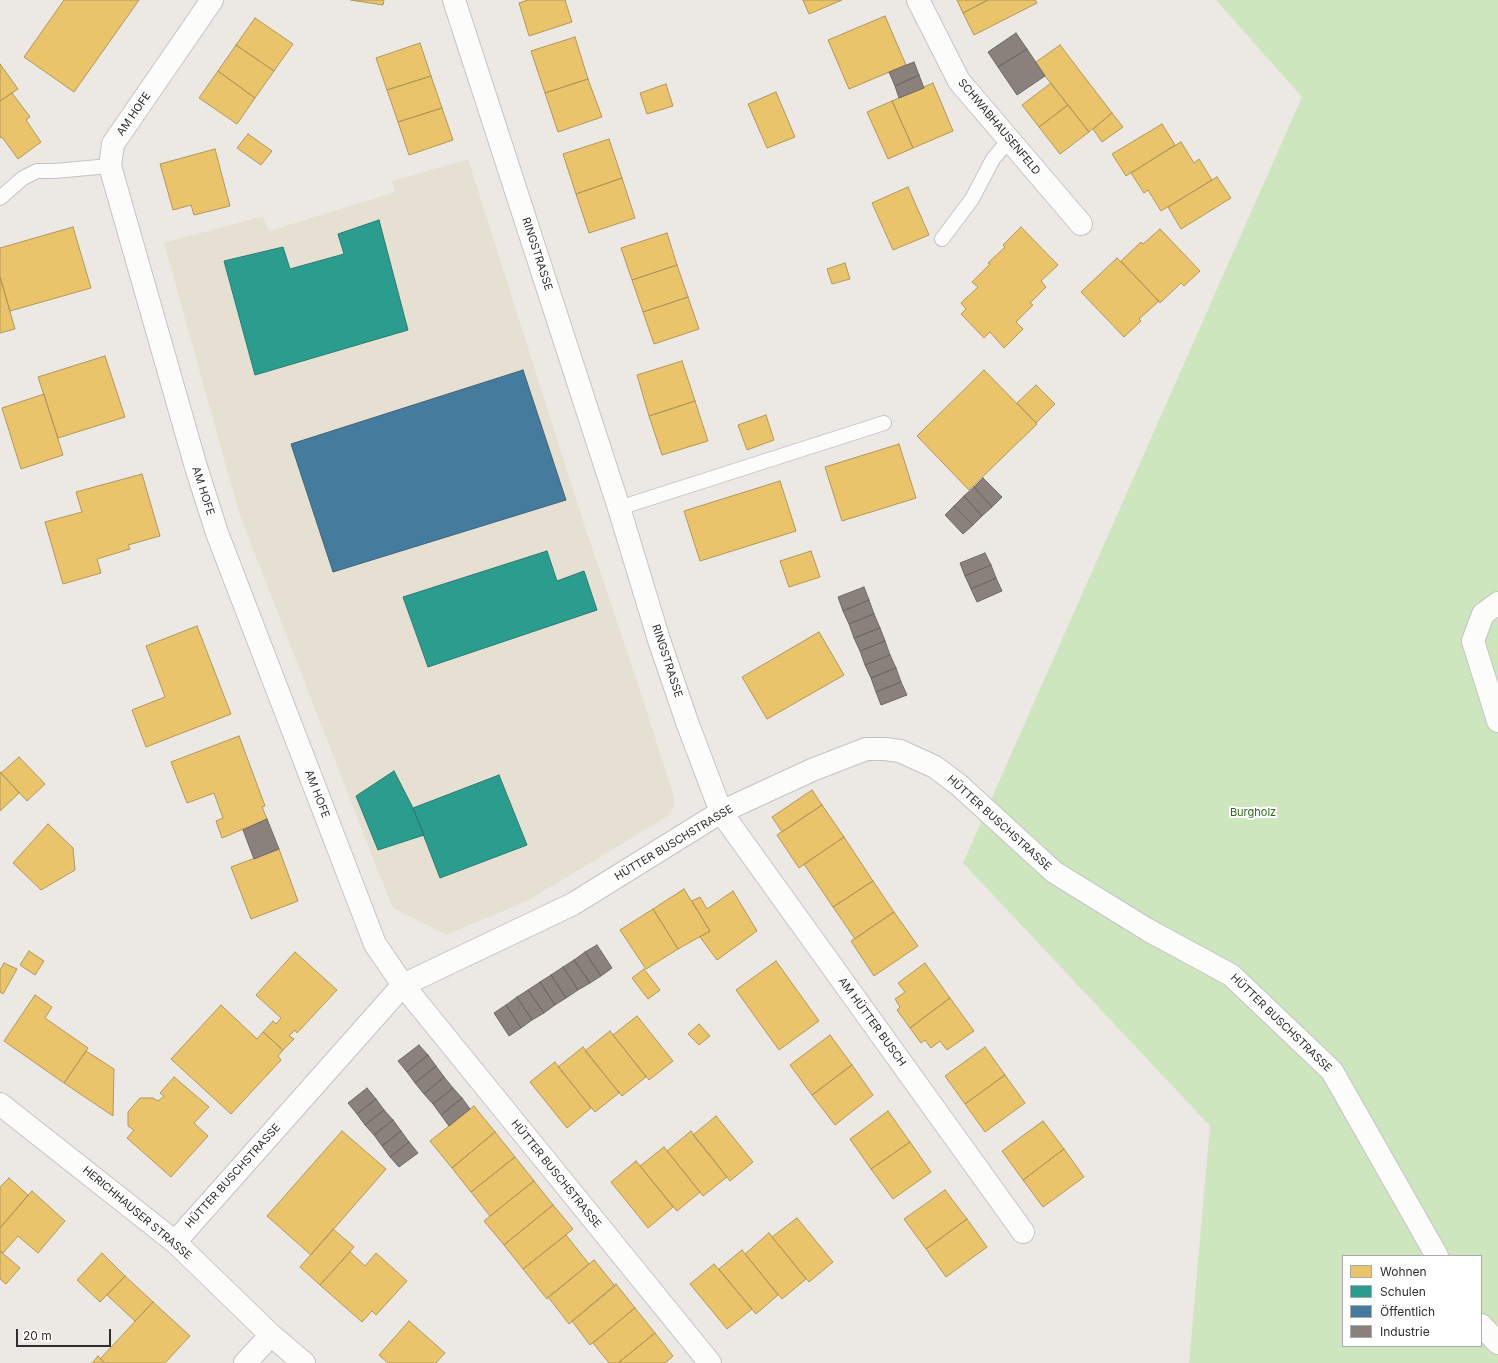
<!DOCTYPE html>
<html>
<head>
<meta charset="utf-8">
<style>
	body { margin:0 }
	#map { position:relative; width:1498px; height:1363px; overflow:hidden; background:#ece8e4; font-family:Inter,sans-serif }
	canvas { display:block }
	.legend { position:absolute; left:1342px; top:1255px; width:140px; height:92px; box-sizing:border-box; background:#fff; border:1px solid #ababab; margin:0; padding:5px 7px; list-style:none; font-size:12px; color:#2e2e2e }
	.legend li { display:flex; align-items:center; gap:8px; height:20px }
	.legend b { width:20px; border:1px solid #ababab }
	.scale { position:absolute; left:16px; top:1329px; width:95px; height:18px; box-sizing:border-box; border:2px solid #2e2e2e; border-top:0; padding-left:5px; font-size:12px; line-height:14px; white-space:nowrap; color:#2e2e2e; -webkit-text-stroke:3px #fff; paint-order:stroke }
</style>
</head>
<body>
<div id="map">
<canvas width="1498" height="1363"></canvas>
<ul class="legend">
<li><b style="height:11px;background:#e9c46a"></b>Wohnen</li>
<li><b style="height:11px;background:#2a9d8f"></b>Schulen</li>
<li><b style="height:11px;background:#457b9d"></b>Öffentlich</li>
<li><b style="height:11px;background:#8a817c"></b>Industrie</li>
</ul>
<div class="scale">20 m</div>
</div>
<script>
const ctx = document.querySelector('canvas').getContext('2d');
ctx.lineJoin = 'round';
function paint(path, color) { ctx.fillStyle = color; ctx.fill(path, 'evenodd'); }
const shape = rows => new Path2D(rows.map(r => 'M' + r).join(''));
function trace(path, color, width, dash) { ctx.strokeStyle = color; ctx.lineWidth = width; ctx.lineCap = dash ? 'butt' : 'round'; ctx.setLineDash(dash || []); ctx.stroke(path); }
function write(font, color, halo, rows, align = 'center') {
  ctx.font = font + ' Inter,sans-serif'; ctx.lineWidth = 4; ctx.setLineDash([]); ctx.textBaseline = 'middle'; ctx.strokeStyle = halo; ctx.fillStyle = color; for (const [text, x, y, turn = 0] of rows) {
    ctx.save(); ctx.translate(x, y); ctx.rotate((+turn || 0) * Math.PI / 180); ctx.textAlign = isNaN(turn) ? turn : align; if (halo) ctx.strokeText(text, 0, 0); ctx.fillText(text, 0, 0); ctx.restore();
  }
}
paint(shape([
	[468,159,583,521,637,681,674,797,674,806,670,814,663,819,529,900,446,935,393,908,376,866,239,513,164,243,263,216,269,231,395,192,392,181]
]), '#e6e0d3');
paint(shape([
	[1216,0,1498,0,1498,1363,1189,1363,1210,1126,963,863,1302,97],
	[1343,1256,1481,1256,1481,1346,1343,1346]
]), '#cee6be');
const homes = shape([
	[64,0,139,0,74,92,24,57,64,0],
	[351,0,384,0,383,5,351,0],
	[528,0,565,0,572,22,529,36,519,3,528,0],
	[803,0,842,0,809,14,803,0],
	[957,0,988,0,963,13,957,0],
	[988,0,1035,0,1037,3,974,35,963,13,988,0],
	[885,16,906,65,849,89,828,40,885,16],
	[255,18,293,44,274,71,236,45,255,18],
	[575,37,588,79,545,93,531,51,575,37],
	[420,43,431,76,387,90,376,58,420,43],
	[236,45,274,71,255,98,218,71,236,45],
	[1060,45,1112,113,1089,132,1045,76,1036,62,1060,45],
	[0,64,18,89,0,101,0,64],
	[218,71,255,98,237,124,199,98,218,71],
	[431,76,442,108,398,122,387,90,431,76],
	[588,79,602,117,558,132,545,93,588,79],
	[933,83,953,131,913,148,892,101,933,83],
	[1051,83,1068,105,1039,127,1022,105,1051,83],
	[666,84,673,106,647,114,640,93,666,84],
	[776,92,795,137,767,148,748,104,776,92],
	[12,93,30,117,26,120,41,142,18,159,2,137,0,138,0,101,12,93],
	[892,101,913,148,888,159,867,112,892,101],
	[1068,105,1089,132,1060,154,1039,127,1068,105],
	[442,108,453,140,409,155,398,122,442,108],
	[1112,113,1123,127,1102,142,1093,129,1112,113],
	[1162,124,1175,145,1126,176,1112,154,1162,124],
	[248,134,272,151,261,165,237,148,248,134],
	[609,139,622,178,576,194,563,154,609,139],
	[1181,142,1194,163,1199,159,1212,180,1161,211,1148,190,1144,193,1131,173,1181,142],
	[215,149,230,206,194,215,191,205,173,210,160,164,215,149],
	[1217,177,1231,198,1181,229,1168,207,1217,177],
	[622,178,635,218,589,233,576,194,622,178],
	[908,187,929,235,893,250,872,203,908,187],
	[73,227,91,288,10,311,0,277,0,248,73,227],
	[1021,227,1058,265,1041,281,1046,287,1030,303,1033,305,1016,322,1023,329,1004,348,990,332,984,338,961,314,966,309,961,303,978,287,972,282,990,264,988,263,1005,247,1003,245,1021,227],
	[1160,229,1200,271,1184,286,1181,283,1160,303,1121,261,1141,242,1143,244,1160,229],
	[667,233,677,265,632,280,621,248,667,233],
	[1117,258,1159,301,1139,319,1141,321,1124,337,1081,292,1117,258],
	[845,263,850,279,832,284,827,269,845,263],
	[677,265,688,297,643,312,632,280,677,265],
	[0,277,15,329,0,333,0,277],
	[688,297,699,329,654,344,643,312,688,297],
	[105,356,125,417,58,438,38,377,105,356],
	[682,361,695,401,649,416,637,375,682,361],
	[984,370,1037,424,969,490,917,436,984,370],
	[1036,385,1055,404,1036,423,1017,403,1036,385],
	[44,394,63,455,21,469,2,408,44,394],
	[695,401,708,441,662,455,649,416,695,401],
	[766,415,774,440,747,450,738,425,766,415],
	[899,444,916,498,842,521,825,467,899,444],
	[142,474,160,536,128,545,130,549,97,559,101,573,63,584,45,522,82,512,76,492,142,474],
	[780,481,796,531,700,561,684,511,780,481],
	[811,551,820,577,789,587,780,561,811,551],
	[197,626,231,714,146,747,132,710,165,697,146,646,197,626],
	[819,632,844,675,767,719,742,677,819,632],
	[239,736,265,806,262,807,267,819,222,838,216,821,223,818,214,793,187,803,171,762,239,736],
	[19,757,45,784,27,801,1,773,19,757],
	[0,772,19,793,0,811,0,772],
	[812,790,822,805,782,832,772,817,812,790],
	[822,805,844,837,799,868,777,835,822,805],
	[48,824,73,848,75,870,41,890,13,863,48,824],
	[844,837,873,881,833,907,804,864,844,837],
	[279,849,298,901,251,919,231,867,279,849],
	[873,881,894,912,855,939,833,907,873,881],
	[684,889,710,931,678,949,653,909,684,889],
	[733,891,757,931,717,960,700,937,710,931,692,901,700,897,707,909,733,891],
	[653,909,678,949,646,969,620,930,653,909],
	[894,912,918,946,874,976,851,941,894,912],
	[29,951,44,961,35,975,20,965,29,951],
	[295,952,337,990,297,1033,295,1030,289,1036,294,1039,283,1050,263,1032,273,1021,276,1024,281,1018,256,995,295,952],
	[776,961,819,1021,779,1050,736,990,776,961],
	[4,963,17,969,3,994,0,992,0,970,4,963],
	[925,963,950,998,910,1028,897,1010,900,1007,895,999,905,992,898,983,925,963],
	[644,969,660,990,648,999,632,978,644,969],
	[35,995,52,1007,45,1018,88,1048,64,1083,4,1041,35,995],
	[950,998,974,1031,947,1050,940,1041,931,1048,925,1040,921,1043,910,1028,950,998],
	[221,1005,257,1039,263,1032,283,1050,278,1056,281,1060,231,1114,171,1059,221,1005],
	[637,1016,673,1061,649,1080,613,1035,637,1016],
	[699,1024,710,1036,699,1045,688,1034,699,1024],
	[610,1031,646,1077,622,1096,585,1051,610,1031],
	[830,1035,852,1065,812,1095,790,1065,830,1035],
	[583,1047,619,1093,595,1112,558,1067,583,1047],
	[985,1047,1005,1075,965,1104,945,1076,985,1047],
	[86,1051,114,1069,113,1116,64,1083,86,1051],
	[555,1062,591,1108,567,1128,530,1082,555,1062],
	[852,1065,873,1095,835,1125,812,1095,852,1065],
	[1005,1075,1025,1103,985,1132,965,1104,1005,1075],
	[174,1077,209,1107,194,1123,208,1136,171,1177,127,1138,134,1130,128,1126,128,1112,140,1098,153,1098,158,1101,164,1096,160,1093,174,1077],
	[474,1106,495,1132,452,1168,430,1141,474,1106],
	[888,1111,910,1142,871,1169,850,1139,888,1111],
	[716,1116,753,1162,730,1181,693,1135,716,1116],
	[1043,1121,1064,1149,1023,1180,1002,1151,1043,1121],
	[342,1131,386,1169,311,1255,267,1216,342,1131],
	[691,1131,727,1177,703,1196,667,1151,691,1131],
	[495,1132,515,1157,471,1192,452,1168,495,1132],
	[910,1142,931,1172,893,1199,871,1169,910,1142],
	[664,1147,700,1192,677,1211,640,1166,664,1147],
	[1064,1149,1084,1177,1043,1207,1023,1180,1064,1149],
	[515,1157,534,1181,490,1216,471,1192,515,1157],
	[636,1161,673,1207,648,1228,611,1182,636,1161],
	[9,1178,28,1195,0,1228,0,1187,9,1178],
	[534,1181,553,1205,504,1245,484,1221,534,1181],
	[945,1190,967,1219,926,1249,904,1219,945,1190],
	[32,1191,65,1221,38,1253,18,1236,3,1253,0,1251,0,1228,32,1191],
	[553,1205,573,1229,523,1269,504,1245,553,1205],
	[797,1218,833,1262,809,1282,772,1237,797,1218],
	[967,1219,987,1247,946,1277,926,1249,967,1219],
	[333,1229,354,1247,320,1285,300,1267,333,1229],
	[769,1233,806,1279,782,1299,745,1254,769,1233],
	[566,1235,589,1264,547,1299,523,1269,566,1235],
	[742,1250,778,1295,756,1314,719,1269,742,1250],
	[0,1251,20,1268,6,1284,0,1279,0,1251],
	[350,1252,365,1266,376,1253,407,1281,376,1315,372,1311,362,1322,320,1285,350,1252],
	[102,1253,125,1276,100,1302,77,1280,102,1253],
	[594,1260,615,1286,569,1324,548,1297,594,1260],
	[714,1264,752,1309,727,1329,690,1284,714,1264],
	[125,1276,153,1302,135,1321,107,1295,125,1276],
	[616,1284,635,1308,590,1345,572,1321,616,1284],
	[153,1302,190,1336,165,1363,105,1363,100,1359,153,1302],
	[635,1308,655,1333,618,1363,609,1363,593,1343,635,1308],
	[409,1321,445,1353,436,1363,388,1363,379,1355,409,1321],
	[655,1333,673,1356,665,1363,618,1363,655,1333],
	[98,1356,105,1363,92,1363,98,1356]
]);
paint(homes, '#e9c46a');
trace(homes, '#b19758', 1);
const schools = shape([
	[379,220,408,330,255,375,224,261,283,247,290,269,344,254,338,234,379,220],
	[547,551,557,581,584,571,597,610,428,667,403,597,547,551],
	[394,771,413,808,424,835,378,850,356,796,394,771],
	[499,775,527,845,440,878,413,808,499,775]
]);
paint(schools, '#2a9d8f');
trace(schools, '#2b7c72', 1);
const public = shape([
	[523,370,566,500,333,572,291,444,523,370]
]);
paint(public, '#457b9d');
trace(public, '#3e647c', 1);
const industry = shape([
	[1016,33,1027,49,998,67,988,52,1016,33],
	[1027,49,1045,76,1017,95,998,67,1027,49],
	[914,62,919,75,895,86,889,72,914,62],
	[919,75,924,88,899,98,895,86,919,75],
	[983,478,1002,497,992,507,974,487,983,478],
	[974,487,992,507,982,516,964,496,974,487],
	[964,496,982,516,973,525,954,506,964,496],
	[954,506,973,525,963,534,945,515,954,506],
	[985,553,991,565,965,576,960,563,985,553],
	[991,565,996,578,971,589,965,576,991,565],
	[996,578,1002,591,977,602,971,589,996,578],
	[864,587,869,600,843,611,838,597,864,587],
	[869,600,874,614,849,624,843,611,869,600],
	[874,614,880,628,854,638,849,624,874,614],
	[880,628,885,641,860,651,854,638,880,628],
	[885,641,890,655,865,665,860,651,885,641],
	[890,655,896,668,871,678,865,665,890,655],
	[896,668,901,682,876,692,871,678,896,668],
	[901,682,907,695,881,705,876,692,901,682],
	[267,819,279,849,254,859,243,830,267,819],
	[597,945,612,968,601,976,585,952,597,945],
	[585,952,601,976,590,983,574,960,585,952],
	[574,960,590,983,578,990,563,967,574,960],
	[563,967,578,990,566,998,551,975,563,967],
	[551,975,566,998,555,1005,540,982,551,975],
	[540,982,555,1005,544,1013,528,990,540,982],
	[528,990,544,1013,532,1020,517,997,528,990],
	[517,997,532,1020,521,1028,506,1005,517,997],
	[506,1005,521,1028,509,1036,494,1013,506,1005],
	[419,1045,428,1055,407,1072,398,1061,419,1045],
	[428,1055,436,1066,415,1083,407,1072,428,1055],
	[436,1066,444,1077,424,1094,415,1083,436,1066],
	[444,1077,453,1088,433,1104,424,1094,444,1077],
	[367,1088,376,1099,357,1114,348,1103,367,1088],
	[453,1088,462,1098,441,1115,433,1104,453,1088],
	[462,1098,470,1109,449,1126,441,1115,462,1098],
	[376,1099,384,1110,365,1125,357,1114,376,1099],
	[384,1110,393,1120,374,1135,365,1125,384,1110],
	[393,1120,401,1131,382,1146,374,1135,393,1120],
	[401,1131,409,1142,390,1157,382,1146,401,1131],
	[409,1142,418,1153,399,1167,390,1157,409,1142]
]);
paint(industry, '#8a817c');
trace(industry, '#6e6865', 1);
const service = shape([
	[0,198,23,178,37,171,54,171,110,166],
	[942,239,972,199,993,159,1009,140],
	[619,508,884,423]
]);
const minor = shape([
	[212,0,113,144,110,166,196,467,217,533,375,944,403,985,710,1363],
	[454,0,619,508,659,640,687,722,721,812,1023,1232],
	[918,0,959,81,1081,224],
	[1498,603,1483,614,1473,641,1498,721],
	[0,1104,175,1242,271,1335,304,1363],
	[175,1242,403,985,573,904,721,812,812,770,866,749,885,749,900,751,935,767,959,785,1054,872,1148,930,1231,975,1332,1071,1437,1256],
	[1481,1325,1498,1343],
	[245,1363,271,1335]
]);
trace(service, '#c5c4c5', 16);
trace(minor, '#c5c4c5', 24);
trace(service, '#fcfcfb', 14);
trace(minor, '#fcfcfb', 22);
write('11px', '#2e2e2e', '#fff', [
	["AM HOFE",134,114,-55],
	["SCHWABHAUSENFELD",999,127,50],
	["RINGSTRASSE",537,254,72],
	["AM HOFE",203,491,72],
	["RINGSTRASSE",667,661,72],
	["AM HOFE",317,794,69],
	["HÜTTER BUSCHSTRASSE",999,823,42],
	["HÜTTER BUSCHSTRASSE",674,843,-31],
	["AM HÜTTER BUSCH",872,1022,54],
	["HÜTTER BUSCHSTRASSE",1281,1023,44],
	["HÜTTER BUSCHSTRASSE",556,1174,51],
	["HÜTTER BUSCHSTRASSE",233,1176,-48],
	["HERICHHAUSER STRASSE",137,1213,40]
]);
write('11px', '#2c6e1b', '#fff', [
	["Burgholz",1253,813]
]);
</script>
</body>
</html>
